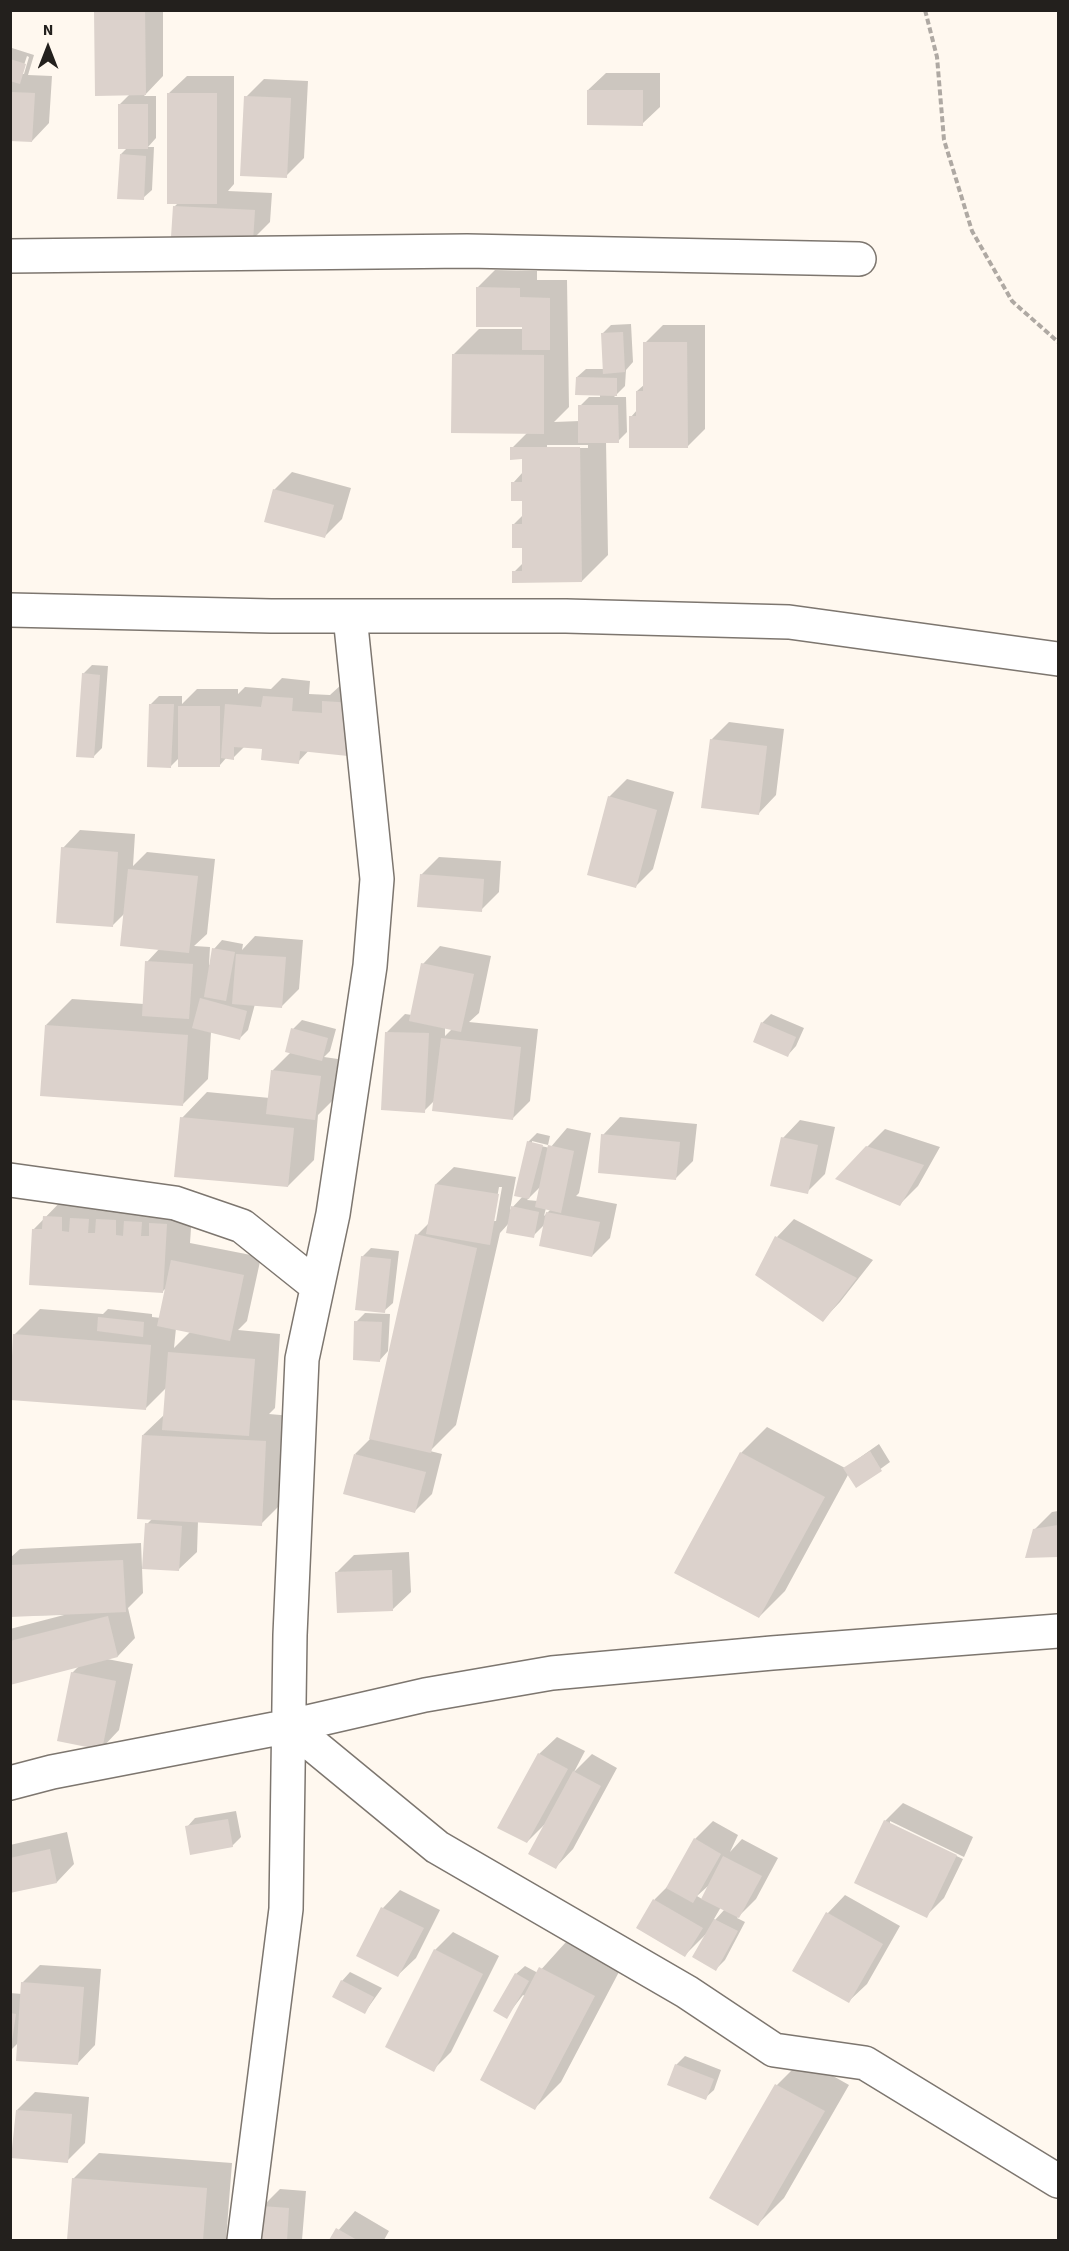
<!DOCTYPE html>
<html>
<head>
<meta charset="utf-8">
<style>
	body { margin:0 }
	#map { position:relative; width:1069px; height:2251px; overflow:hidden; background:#fff8ef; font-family:"Source Sans 3",sans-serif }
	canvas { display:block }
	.frame { position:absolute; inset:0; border:12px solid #23201d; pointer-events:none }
	.north { position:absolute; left:18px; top:18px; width:60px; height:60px; -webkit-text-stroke:4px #fff8ef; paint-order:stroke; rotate:0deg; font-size:16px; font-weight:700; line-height:24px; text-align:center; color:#23201d }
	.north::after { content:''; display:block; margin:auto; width:21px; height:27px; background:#23201d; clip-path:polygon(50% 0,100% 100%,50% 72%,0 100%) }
</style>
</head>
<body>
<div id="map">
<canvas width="1069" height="2251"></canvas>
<div class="frame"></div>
<div class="north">N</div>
</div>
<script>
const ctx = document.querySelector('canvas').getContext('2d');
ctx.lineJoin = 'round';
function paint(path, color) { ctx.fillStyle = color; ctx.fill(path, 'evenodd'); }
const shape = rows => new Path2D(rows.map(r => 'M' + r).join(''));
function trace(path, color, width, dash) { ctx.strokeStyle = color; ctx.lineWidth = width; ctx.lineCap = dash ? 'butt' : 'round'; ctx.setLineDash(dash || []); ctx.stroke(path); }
paint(shape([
	[96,10,163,10,163,76,144,96,156,96,156,138,148,147,154,147,152,190,143,198,121,154,128,147,120,104,130,94],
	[12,48,34,55,28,75,52,76,49,123,32,141,10,140],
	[27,56,29,57,24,74,21,74],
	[606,73,660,73,660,107,642,124,588,90],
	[187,76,234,76,234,184,228,191,272,193,270,222,252,240,174,207,179,202,169,93],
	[264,79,308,81,304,158,286,176,246,97],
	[495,270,537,271,537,280,567,280,569,407,554,422,580,421,580,406,589,397,600,397,600,394,577,377,586,369,604,369,602,334,611,325,631,324,633,362,626,370,625,386,614,397,626,397,627,432,618,441,606,441,608,555,582,581,514,572,524,562,524,546,513,525,523,515,523,500,513,483,523,472,523,458,512,448,527,433,453,355,479,329,524,329,524,325,477,288],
	[547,445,588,445,588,448,547,448],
	[663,325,705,325,705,429,687,447,631,417,637,410,637,391,645,384,645,343],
	[292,472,351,488,342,519,324,537,274,490],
	[92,665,108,666,102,748,93,757,83,674],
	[282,678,310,681,309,694,330,695,342,684,370,685,298,762,263,748,245,746,233,758,227,757,220,765,179,758,171,766,151,704,159,696,182,696,182,704,197,689,238,689,238,694,245,687,271,689],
	[729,722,784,729,776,795,759,813,711,740],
	[627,779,674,792,653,869,635,887,609,797],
	[80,830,135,834,133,866,147,852,215,859,207,934,194,946,210,947,209,965,211,965,214,949,222,940,243,944,242,950,255,936,303,940,299,989,281,1007,255,1004,248,1030,239,1039,211,1032,208,1079,182,1105,46,1025,72,999,144,1004,147,962,160,948,125,913,113,925,63,848],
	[439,857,501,861,499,892,481,910,421,875],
	[440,946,491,956,479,1013,469,1022,538,1029,530,1101,512,1119,435,1100,424,1111,387,1032,405,1014,412,1015,423,964],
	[445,1027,452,1029,445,1036],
	[771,1014,804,1028,796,1046,788,1055,762,1023],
	[302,1020,336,1029,330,1051,324,1057,338,1059,333,1100,318,1115,314,1160,288,1186,182,1118,207,1092,270,1098,273,1070,291,1052,293,1029],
	[620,1117,697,1124,693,1161,675,1179,603,1135],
	[800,1120,835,1127,825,1174,807,1192,783,1138],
	[567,1128,591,1133,579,1193,576,1196,617,1204,610,1238,592,1256,545,1224,533,1236,509,1223,500,1233,456,1425,430,1451,442,1454,432,1494,414,1512,355,1454,370,1439,417,1235,430,1222,436,1184,454,1167,516,1177,510,1210,523,1196,528,1142,537,1133,550,1136,548,1145,532,1141,532,1144,550,1148],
	[541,1186,538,1201,527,1200],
	[499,1187,502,1187,496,1221,493,1221],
	[546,1208,551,1209,544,1216],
	[885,1129,940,1147,918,1186,900,1204,867,1147],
	[71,1191,193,1198,190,1243,261,1257,247,1321,238,1330,280,1334,275,1408,269,1414,292,1416,287,1498,261,1524,198,1521,197,1552,179,1569,142,1567,143,1593,128,1608,135,1638,118,1656,107,1659,133,1664,119,1730,102,1748,72,1673,79,1666,10,1683,10,1629,64,1615,10,1616,10,1558,20,1549,141,1543,142,1567,144,1567,147,1524,153,1518,143,1435,165,1414,167,1387,146,1408,10,1398,14,1335,40,1309,103,1314,108,1309,152,1314,152,1317,161,1318,167,1287,162,1292,34,1229],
	[176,1328,191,1331,174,1348],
	[794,1219,873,1260,840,1302,823,1320,777,1237],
	[371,1248,399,1251,393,1303,384,1311,362,1257],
	[365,1313,390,1314,388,1351,380,1360,356,1322],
	[767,1427,845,1468,879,1444,890,1462,857,1486,849,1473,785,1591,759,1617,676,1573,741,1453],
	[1058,1511,1058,1556,1027,1557,1034,1530,1052,1512],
	[409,1552,411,1592,393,1609,336,1573,354,1555],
	[557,1737,585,1751,574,1772,592,1754,617,1768,573,1849,556,1867,546,1823,527,1842,539,1754],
	[903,1803,973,1837,964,1857,890,1821,890,1825,963,1859,944,1898,926,1916,885,1821],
	[236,1811,241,1837,232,1846,187,1827,195,1818],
	[713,1821,738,1835,730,1852,742,1839,778,1858,756,1899,737,1918,745,1922,725,1960,716,1969,706,1934,685,1955,638,1928,655,1899,670,1884,695,1839],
	[708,1886,702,1899,697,1896],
	[721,1907,725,1909,715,1920,714,1919],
	[67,1832,74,1864,57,1882,10,1892,10,1845],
	[400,1890,440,1910,416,1958,398,1975,358,1955,383,1908],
	[845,1895,900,1926,867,1984,849,2001,795,1970,828,1913],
	[453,1932,499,1956,451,2052,433,2070,435,1950],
	[566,1942,620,1970,561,2082,535,2108,525,1996,523,1995,506,2017,516,1974,525,1966,538,1973],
	[40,1965,101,1969,95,2045,78,2063,18,2043,10,2051,10,1993,22,1994,22,1983],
	[350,1972,382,1988,365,2012,342,1981],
	[685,2056,721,2070,714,2090,705,2098,676,2065],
	[803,2059,849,2085,784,2198,758,2224,711,2197,777,2085],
	[35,2092,89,2097,85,2143,67,2161,17,2110],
	[99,2153,232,2163,226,2240,69,2240,73,2179],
	[280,2189,306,2191,302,2240,260,2240,262,2207],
	[355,2211,389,2231,384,2240,330,2240]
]), '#0003');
paint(shape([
	[94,10,145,10,146,95,95,96],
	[10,59,26,64,20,84,10,81],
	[587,90,643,90,643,126,587,125],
	[10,92,35,93,32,142,10,141],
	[167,93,217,93,217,204,167,204],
	[244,96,291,98,287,178,240,176],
	[118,104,148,104,148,149,118,149],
	[120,154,146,156,144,200,117,199],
	[173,206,255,210,253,241,171,237],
	[476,287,520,288,520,297,550,298,550,350,522,350,522,327,476,327],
	[623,332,625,372,603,374,601,333],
	[643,342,687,342,688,448,629,448,629,416,636,416,636,391,643,391],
	[452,354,544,355,544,434,451,433],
	[576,377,617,378,617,396,575,395],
	[578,405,618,405,619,443,578,443],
	[510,447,580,447,582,582,512,583,512,571,522,571,522,548,512,548,512,524,522,524,522,501,511,501,511,482,522,482,522,459,510,460],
	[273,489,334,505,325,538,264,522],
	[82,673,100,675,94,758,76,757],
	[263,696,293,698,292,711,322,713,322,701,353,703,348,756,300,751,299,764,261,760,262,749,234,747,234,760,221,758,225,704,261,707],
	[149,704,174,704,171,768,147,767],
	[178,706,220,706,220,767,178,767],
	[710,739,767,746,759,815,701,808],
	[608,796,657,810,636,888,587,875],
	[61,847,118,852,113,927,56,923],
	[128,869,198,876,189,953,120,946],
	[420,874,484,879,482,912,417,907],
	[212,948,235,952,226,1001,204,997],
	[236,954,286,957,282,1008,232,1004],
	[145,961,193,964,189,1019,142,1016],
	[421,963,474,974,461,1032,409,1021],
	[200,998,247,1011,240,1040,192,1028],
	[761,1022,796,1037,788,1057,753,1042],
	[45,1025,188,1035,183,1106,40,1096],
	[291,1028,328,1038,322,1061,285,1052],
	[385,1032,429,1033,425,1113,381,1110],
	[441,1038,521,1047,513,1120,432,1111],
	[271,1070,321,1076,315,1120,266,1114],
	[180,1117,294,1128,288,1187,174,1177],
	[601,1134,680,1142,676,1180,598,1173],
	[781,1137,818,1145,808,1194,770,1186],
	[527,1141,543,1145,529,1199,514,1196],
	[548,1145,574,1151,561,1213,535,1207],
	[866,1146,924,1165,900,1206,835,1179],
	[435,1184,499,1194,490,1245,426,1234],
	[511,1206,539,1212,534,1238,506,1233],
	[546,1212,600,1222,592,1257,539,1246],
	[43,1216,62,1217,62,1231,69,1232,70,1218,89,1219,88,1233,95,1233,96,1219,116,1220,116,1235,123,1236,124,1221,142,1222,141,1236,149,1236,149,1223,167,1224,163,1293,29,1285,32,1229,42,1229],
	[415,1234,477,1248,431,1453,369,1439],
	[775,1236,857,1278,823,1322,755,1275],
	[361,1256,391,1259,385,1313,355,1310],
	[171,1260,244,1275,230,1341,157,1326],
	[98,1317,144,1322,143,1337,97,1331],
	[354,1321,382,1322,380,1362,353,1360],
	[13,1334,151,1345,146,1410,10,1400],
	[168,1352,255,1359,249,1436,162,1430],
	[142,1435,266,1441,262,1526,137,1519],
	[870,1451,882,1471,856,1488,843,1468],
	[740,1452,825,1497,759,1618,674,1573],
	[354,1454,426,1472,415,1513,343,1494],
	[145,1523,182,1526,179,1571,142,1569],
	[1058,1525,1058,1557,1025,1558,1033,1529],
	[123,1560,126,1612,10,1617,10,1565],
	[392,1570,393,1611,337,1613,335,1572],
	[108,1616,118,1657,10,1685,10,1641],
	[71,1672,116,1681,102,1750,57,1741],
	[538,1753,568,1769,527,1843,497,1828],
	[573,1771,601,1786,556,1869,528,1854],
	[228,1819,233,1847,190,1855,185,1826],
	[884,1820,957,1855,927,1918,854,1883],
	[694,1838,721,1854,693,1903,666,1888],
	[50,1849,57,1883,10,1893,10,1858],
	[723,1856,762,1876,739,1918,701,1899],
	[653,1899,703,1928,685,1957,636,1928],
	[381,1907,424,1928,398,1977,356,1956],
	[826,1912,883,1944,849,2003,792,1971],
	[714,1919,738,1931,716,1971,692,1957],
	[434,1949,483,1974,434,2072,385,2047],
	[539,1967,595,1996,535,2110,480,2080],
	[515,1973,529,1981,507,2019,493,2011],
	[341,1980,374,1997,365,2014,332,1997],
	[21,1982,84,1987,78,2065,16,2061],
	[10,2013,16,2014,12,2041,10,2041],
	[675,2064,714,2079,706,2100,667,2085],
	[775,2084,825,2111,758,2226,709,2198],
	[16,2110,72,2114,68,2163,11,2158],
	[72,2178,207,2188,203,2240,67,2240],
	[261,2206,289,2208,287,2240,258,2240],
	[336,2228,357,2240,329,2240]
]), '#dcd2cc');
const street = shape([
	[10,256,467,251,859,259],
	[10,610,271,616,566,616,789,622,1058,659],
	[10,1180,175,1203,242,1226,317,1286],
	[290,1726,437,1847,687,1992,774,2050,865,2063,1058,2181],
	[10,1783,52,1772,290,1726,425,1695,552,1673,772,1653,1058,1631],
	[244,2240,286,1909,290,1635,302,1359,333,1214,370,966,377,879,350,616]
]);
trace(street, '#7d766f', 36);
trace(shape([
	[925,10,937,57,944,140,972,231,1012,301,1058,342]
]), '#afa9a3', 4, [6, 3]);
trace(street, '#fff', 33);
</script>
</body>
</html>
